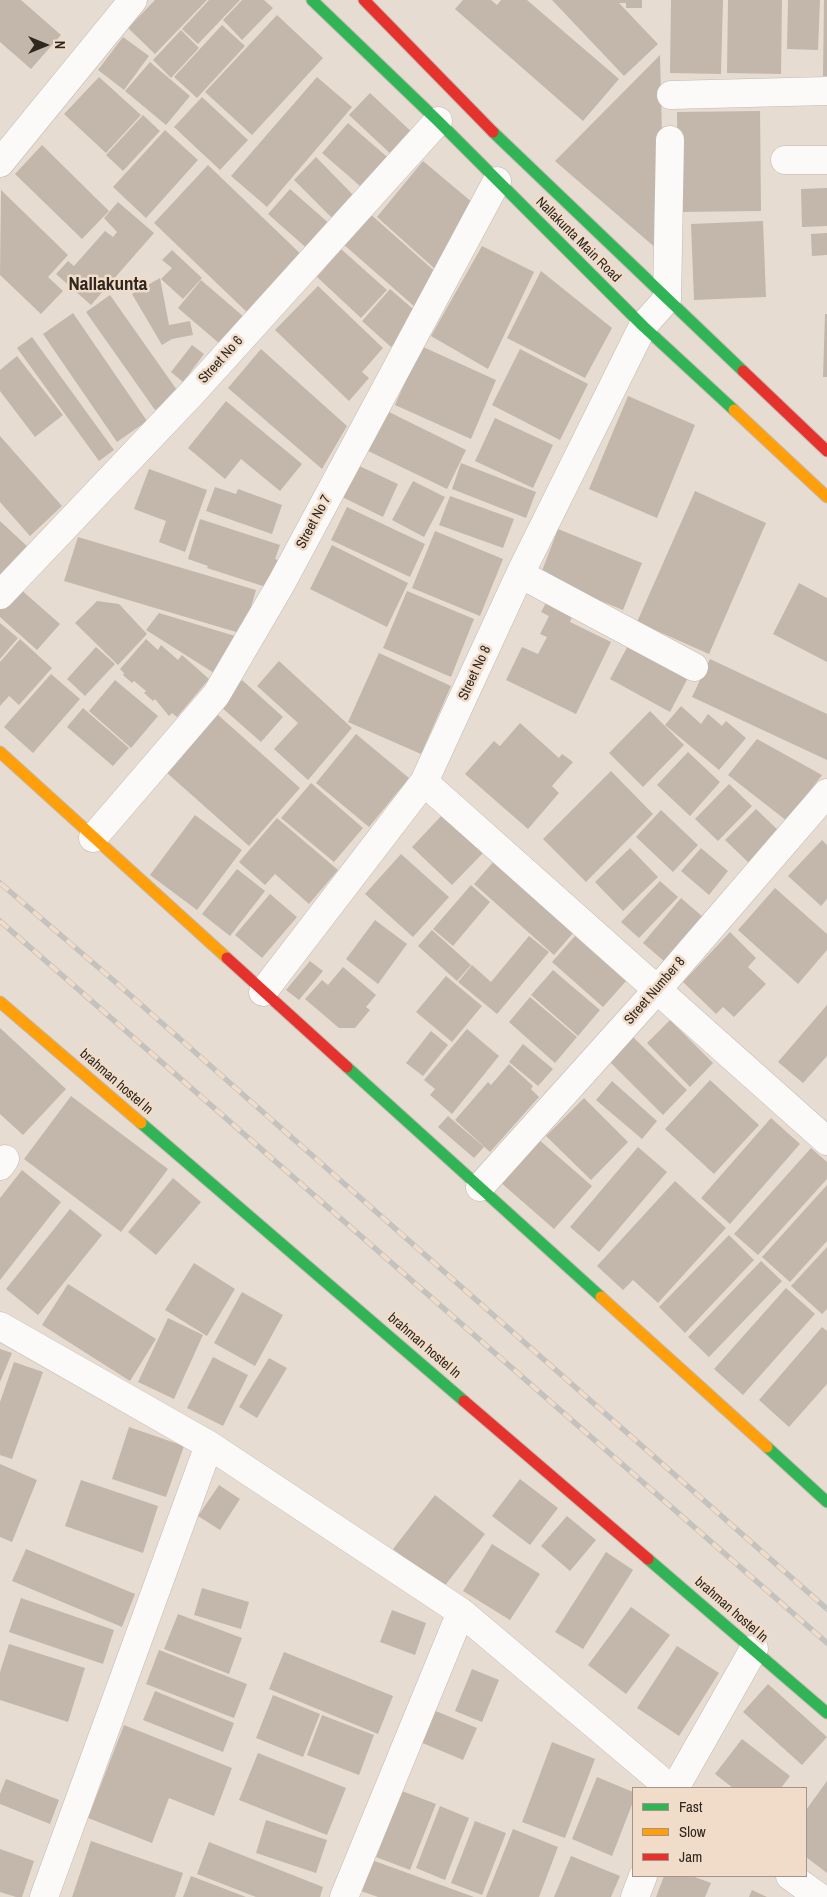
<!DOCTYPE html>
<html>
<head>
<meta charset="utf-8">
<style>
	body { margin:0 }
	#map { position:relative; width:827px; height:1897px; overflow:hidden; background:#e7dcd1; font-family:"Archivo Narrow",sans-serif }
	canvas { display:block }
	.legend { position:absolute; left:632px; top:1787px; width:175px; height:90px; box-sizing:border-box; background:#f0dcc8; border:1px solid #a39485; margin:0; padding:6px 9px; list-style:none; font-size:15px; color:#2f2720 }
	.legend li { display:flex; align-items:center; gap:10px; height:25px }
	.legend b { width:25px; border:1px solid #a39485 }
	.north { position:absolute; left:20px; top:20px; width:50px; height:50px; -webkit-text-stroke:4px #f0dcc8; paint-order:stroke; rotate:90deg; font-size:14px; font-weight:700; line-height:20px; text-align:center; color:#2f2720 }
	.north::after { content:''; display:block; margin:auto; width:18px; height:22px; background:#2f2720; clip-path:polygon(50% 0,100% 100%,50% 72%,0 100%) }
</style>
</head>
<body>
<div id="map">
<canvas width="827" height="1897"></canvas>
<ul class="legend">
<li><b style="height:6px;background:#30b455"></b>Fast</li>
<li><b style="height:6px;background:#ff9f0a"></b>Slow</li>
<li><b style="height:6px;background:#e5322d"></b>Jam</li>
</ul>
<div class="north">N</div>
</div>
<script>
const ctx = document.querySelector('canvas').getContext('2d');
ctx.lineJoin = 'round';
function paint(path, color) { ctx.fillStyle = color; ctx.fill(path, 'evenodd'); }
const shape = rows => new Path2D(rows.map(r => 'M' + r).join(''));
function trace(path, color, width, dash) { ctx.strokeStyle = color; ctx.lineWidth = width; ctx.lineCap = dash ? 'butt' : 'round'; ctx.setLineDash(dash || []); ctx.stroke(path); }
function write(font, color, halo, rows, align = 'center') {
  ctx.font = font + ' "Archivo Narrow",sans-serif'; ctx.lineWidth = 5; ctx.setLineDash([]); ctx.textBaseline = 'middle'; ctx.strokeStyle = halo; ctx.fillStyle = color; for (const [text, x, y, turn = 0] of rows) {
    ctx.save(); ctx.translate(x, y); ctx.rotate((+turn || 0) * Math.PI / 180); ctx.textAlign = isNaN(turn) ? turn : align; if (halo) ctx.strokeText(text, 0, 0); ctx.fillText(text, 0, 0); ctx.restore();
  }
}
paint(shape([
	[0,0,21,0,61,35,31,69,0,42],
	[155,0,207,0,155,54,128,28],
	[209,0,240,0,198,44,182,29],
	[242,0,264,0,273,8,242,40,223,20],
	[463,0,491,0,497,5,501,0,527,0,619,79,583,121,455,9],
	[552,0,642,0,642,8,626,8,626,3,619,3,658,44,624,76],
	[671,0,723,0,721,74,670,73],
	[728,0,782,0,781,74,727,73],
	[788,0,820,0,818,50,787,49],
	[824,0,827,0,827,76,823,76],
	[277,15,323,58,252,135,205,92],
	[222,25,245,46,197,98,174,77],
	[181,30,199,48,171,78,153,60],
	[123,37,149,56,124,90,98,70],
	[660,55,665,256,555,161],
	[150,62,190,96,166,125,125,91],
	[99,77,141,115,106,153,64,114],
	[317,77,352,107,267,207,231,176],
	[370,93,415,135,394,157,349,115],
	[202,97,248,140,220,170,174,127],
	[760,111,761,211,678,212,677,112],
	[143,115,160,131,123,171,106,155],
	[348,123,393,162,367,192,322,153],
	[165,130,198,160,146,218,113,187],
	[42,145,109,211,82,239,15,174],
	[316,157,355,197,333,219,294,180],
	[423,161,473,203,435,269,377,217],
	[208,165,307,260,253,318,154,223],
	[827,188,827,226,802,227,801,189],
	[290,189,332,226,311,252,268,214],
	[1,190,68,255,48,277,63,291,41,314,0,275],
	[118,202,154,233,91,305,56,274,68,261,74,266,105,231,113,237,117,232,104,218],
	[368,212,439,275,415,307,342,243],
	[763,221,766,297,694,300,691,224],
	[827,233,827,255,812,256,811,234],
	[482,246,534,272,488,369,431,336],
	[341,249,387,290,361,318,317,277],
	[172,250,202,278,183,299,161,279,172,268,162,260],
	[541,271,612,328,585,378,507,338],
	[160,278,169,325,190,321,193,335,172,339,162,345,132,294],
	[201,280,244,317,220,344,178,308],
	[318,286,383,348,362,372,369,378,349,401,275,330],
	[390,289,420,315,391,347,362,321],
	[110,295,179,393,155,410,86,312],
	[73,313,147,421,117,442,43,334],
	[825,314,827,314,827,377,823,377],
	[32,337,114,450,99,461,17,348],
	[192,345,204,354,183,382,171,372],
	[421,346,496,380,471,439,395,405],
	[261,349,347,426,322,469,228,388],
	[520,349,588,384,560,440,492,405],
	[17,356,63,415,35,437,0,391,0,370],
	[628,396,695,425,657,518,589,489],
	[226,401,302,464,280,491,241,459,225,479,188,448],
	[383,409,466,450,447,489,364,449],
	[495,418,553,445,533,488,475,461],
	[0,436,62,506,30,536,0,502],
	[461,463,536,492,526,518,452,489],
	[355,464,398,484,383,517,340,496],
	[149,469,207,490,185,552,159,542,166,521,134,509],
	[413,481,445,497,424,537,392,520],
	[215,487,236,494,238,489,282,505,272,534,206,511],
	[695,491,766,523,709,654,637,622],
	[450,496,514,519,503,548,439,525],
	[347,507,425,544,410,577,331,540],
	[200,519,280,545,275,559,278,560,269,588,207,568,208,566,188,559],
	[0,521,29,548,0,580],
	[558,529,642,563,623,610,540,576],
	[435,531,503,559,480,616,412,588],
	[78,537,256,590,243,634,64,581],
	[332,545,408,583,387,627,310,589],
	[799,583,827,598,827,662,773,634],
	[18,587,60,624,37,650,0,617,0,608],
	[407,591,474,619,451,677,383,648],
	[97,601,119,604,147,634,118,665,75,623],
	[547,601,573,614,570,622,611,642,576,714,506,680,522,647,538,654,547,637,540,634,549,616,541,612],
	[159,613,235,636,214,673,146,630],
	[0,623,18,638,0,659],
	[20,639,52,668,19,705,9,696,0,706,0,662],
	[146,639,158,650,161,645,178,660,182,655,209,679,177,717,172,713,169,716,155,699,153,701,144,693,146,691,134,681,132,683,123,675,124,673,120,669],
	[630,642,690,674,670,712,610,679],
	[96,647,115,664,85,696,67,679],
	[379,653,451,686,421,754,348,722],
	[710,659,827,714,827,760,692,697],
	[279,661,352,728,308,780,274,749,298,723,257,686],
	[51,674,80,699,33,753,4,727],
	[115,680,158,716,131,748,89,711],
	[242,680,283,717,261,742,220,706],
	[681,706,701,724,708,714,722,726,726,721,746,738,719,770,665,725],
	[83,708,129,748,113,766,67,727],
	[650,711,684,745,643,787,609,753],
	[217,714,300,788,249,846,166,772],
	[520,723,559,758,562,754,573,762,552,786,559,793,528,829,465,774,494,741,500,746],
	[356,734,409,778,369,827,316,783],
	[757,739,822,775,787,821,728,775],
	[688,752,720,782,690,816,657,785],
	[611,771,653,814,586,882,543,839],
	[311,783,363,828,334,862,281,818],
	[729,784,752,806,718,841,695,819],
	[756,809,780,832,749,863,725,840],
	[661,810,698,845,673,872,636,837],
	[443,814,483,853,452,885,412,847],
	[195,815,242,850,197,910,150,875],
	[277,818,338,870,309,904,275,874,265,885,239,862],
	[822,840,827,845,827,899,821,906,788,876],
	[630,848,658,877,623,911,595,882],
	[701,848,728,871,709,895,681,871],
	[401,854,449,897,413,937,365,894],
	[494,861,574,932,554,955,474,884],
	[237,869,265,891,230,936,202,914],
	[660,881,678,897,639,938,621,922],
	[471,885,490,902,453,946,433,929],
	[775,888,827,934,827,950,798,984,738,930],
	[270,894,297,917,262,958,235,935],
	[681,898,703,917,665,962,643,943],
	[375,920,407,944,378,984,346,959],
	[432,930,471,965,457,981,418,946],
	[730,932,756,958,748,967,766,984,734,1017,723,1007,716,1014,683,982],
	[529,936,549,952,497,1014,458,982,472,965,491,982],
	[575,936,626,981,603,1007,552,962],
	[310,961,323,971,299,1000,286,990],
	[343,967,376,995,366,1007,370,1010,355,1028,339,1028,305,999,322,980,328,985],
	[553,970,600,1010,578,1036,531,995],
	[446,976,482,1006,452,1042,416,1012],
	[530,997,577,1037,555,1063,509,1022],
	[827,1005,827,1056,803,1083,778,1062],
	[670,1020,713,1063,690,1087,647,1043],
	[0,1028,66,1089,23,1135,0,1114],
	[467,1029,499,1056,452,1114,430,1095,435,1089,424,1080],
	[431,1031,448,1045,423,1076,406,1063],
	[633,1037,687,1090,663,1115,609,1061],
	[523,1044,553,1069,538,1086,509,1062],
	[509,1064,533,1086,531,1089,539,1097,490,1152,455,1120,488,1082,491,1085],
	[710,1080,759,1125,714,1174,665,1129],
	[612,1081,657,1121,642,1139,596,1100],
	[71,1096,168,1169,121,1232,24,1159],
	[584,1098,628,1142,591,1180,546,1136],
	[448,1116,484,1147,474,1158,438,1127],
	[771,1118,800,1144,730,1224,701,1198],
	[537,1138,592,1186,554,1229,499,1181],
	[638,1147,667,1172,599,1252,570,1227],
	[811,1148,827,1162,827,1179,758,1255,734,1234],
	[22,1170,61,1202,0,1280,0,1198],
	[173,1178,201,1202,156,1255,128,1232],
	[675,1181,726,1228,658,1303,633,1280,623,1290,597,1266],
	[827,1185,827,1241,790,1282,762,1257],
	[70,1209,102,1235,38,1315,6,1289],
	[729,1235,754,1260,685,1333,659,1307],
	[827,1247,827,1309,822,1314,791,1286],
	[761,1261,782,1281,709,1357,688,1337],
	[194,1263,235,1289,207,1336,165,1310],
	[68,1284,156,1339,130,1381,42,1325],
	[786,1288,815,1314,743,1395,714,1369],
	[242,1292,283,1315,255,1366,214,1343],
	[168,1318,203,1335,174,1399,138,1382],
	[822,1327,827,1331,827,1384,789,1427,759,1400],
	[0,1349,12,1353,0,1382],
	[213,1357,248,1375,223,1426,187,1408],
	[269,1358,287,1368,257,1418,239,1407],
	[14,1362,43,1372,12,1459,0,1455,0,1402],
	[129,1427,184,1446,166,1497,112,1479],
	[0,1464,37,1480,12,1542,0,1537],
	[520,1479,558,1508,530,1545,492,1516],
	[81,1480,158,1506,143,1553,65,1526],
	[219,1485,240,1499,220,1530,198,1516],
	[435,1495,485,1534,443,1588,393,1549],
	[567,1516,596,1540,570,1571,541,1546],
	[492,1544,540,1574,510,1620,463,1591],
	[26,1549,135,1594,122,1627,12,1581],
	[606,1552,633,1570,583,1649,555,1632],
	[202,1588,249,1602,241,1629,194,1615],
	[21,1598,114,1630,103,1664,9,1632],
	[631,1607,670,1635,626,1694,588,1665],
	[392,1610,426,1623,415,1655,380,1642],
	[178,1614,242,1638,229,1674,164,1649],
	[9,1644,85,1668,68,1722,0,1700,0,1672],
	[677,1646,719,1673,679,1736,637,1708],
	[159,1650,247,1684,234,1718,146,1684],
	[284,1652,393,1696,378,1734,269,1689],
	[472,1669,499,1680,482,1722,455,1711],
	[768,1684,827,1737,802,1765,743,1712],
	[155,1691,234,1723,223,1752,143,1720],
	[273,1695,320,1714,303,1757,256,1738],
	[426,1707,477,1728,463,1760,413,1739],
	[322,1715,374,1735,359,1775,307,1755],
	[124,1725,232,1768,214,1816,169,1798,152,1843,88,1818],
	[742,1739,790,1776,781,1788,733,1788,715,1774],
	[552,1742,595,1759,565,1838,522,1822],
	[258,1753,346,1788,327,1835,239,1800],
	[597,1777,633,1792,633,1802,612,1856,572,1839],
	[6,1779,59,1800,50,1824,0,1804,0,1794],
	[827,1781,827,1873,806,1857,806,1810],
	[402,1791,436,1804,410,1870,376,1857],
	[440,1806,469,1818,445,1880,416,1868],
	[266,1820,327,1840,316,1873,256,1853],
	[475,1821,506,1833,482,1895,451,1883],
	[513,1829,558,1847,539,1897,486,1897],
	[91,1841,183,1873,175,1897,72,1897],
	[209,1842,323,1887,320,1897,256,1897,197,1874],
	[0,1849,34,1861,22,1897,16,1897,0,1892],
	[571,1856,620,1876,611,1897,554,1897],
	[369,1859,474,1897,378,1897,358,1890],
	[191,1876,246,1897,183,1897],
	[664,1876,692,1876,711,1883,705,1897,656,1897],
	[752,1890,767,1897,749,1897]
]), '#c2b7aa');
const street = shape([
	[671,95,827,91],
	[785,160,827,160],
	[0,163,133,0],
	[520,574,694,667],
	[0,595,193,392,438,121],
	[424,782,827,1141],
	[93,838,216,695,281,584,497,181],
	[263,992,424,782,520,574,643,326,667,299,670,140],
	[0,1166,5,1159],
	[480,1187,657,990,827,793],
	[0,1326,209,1445,461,1612,670,1788],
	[675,1788,754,1649],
	[790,1876,819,1897],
	[44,1897,209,1445],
	[344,1897,461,1612],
	[635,1897,643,1876]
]);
const fast = shape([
	[312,0,438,121,643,326,734,410],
	[493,132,743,371],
	[347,1067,601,1297],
	[141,1123,464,1401],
	[767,1447,827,1502],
	[648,1559,827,1713]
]);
const slow = shape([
	[734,410,827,497],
	[0,752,227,958],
	[0,1002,141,1123],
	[601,1297,767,1447]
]);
const jam = shape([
	[364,0,493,132],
	[743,371,827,451],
	[227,958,347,1067],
	[464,1401,648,1559]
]);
trace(street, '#c2b9b0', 29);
trace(fast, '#c2b9b0', 13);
trace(slow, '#c2b9b0', 13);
trace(jam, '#c2b9b0', 13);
trace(street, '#fbfaf8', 28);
trace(fast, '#30b455', 11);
trace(slow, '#ff9f0a', 11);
trace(jam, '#e5322d', 11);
const rail = shape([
	[0,883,113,980,827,1609],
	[0,921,827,1643]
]);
trace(rail, '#c4c2be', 5.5);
trace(rail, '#f0dcc8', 4, [11]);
write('14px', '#2f2720', '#f0dcc8', [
	["Nallakunta Main Road",578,240,45],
	["Street No 6",221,360,-48],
	["Street No 7",314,522,-62],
	["Street No 8",475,673,-65],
	["Street Number 8",655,991,-49],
	["brahman hostel ln",116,1082,41],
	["brahman hostel ln",424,1346,41],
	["brahman hostel ln",731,1610,41]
]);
write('bold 19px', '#2f2720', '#f0dcc8', [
	["Nallakunta",108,285]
]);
</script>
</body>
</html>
